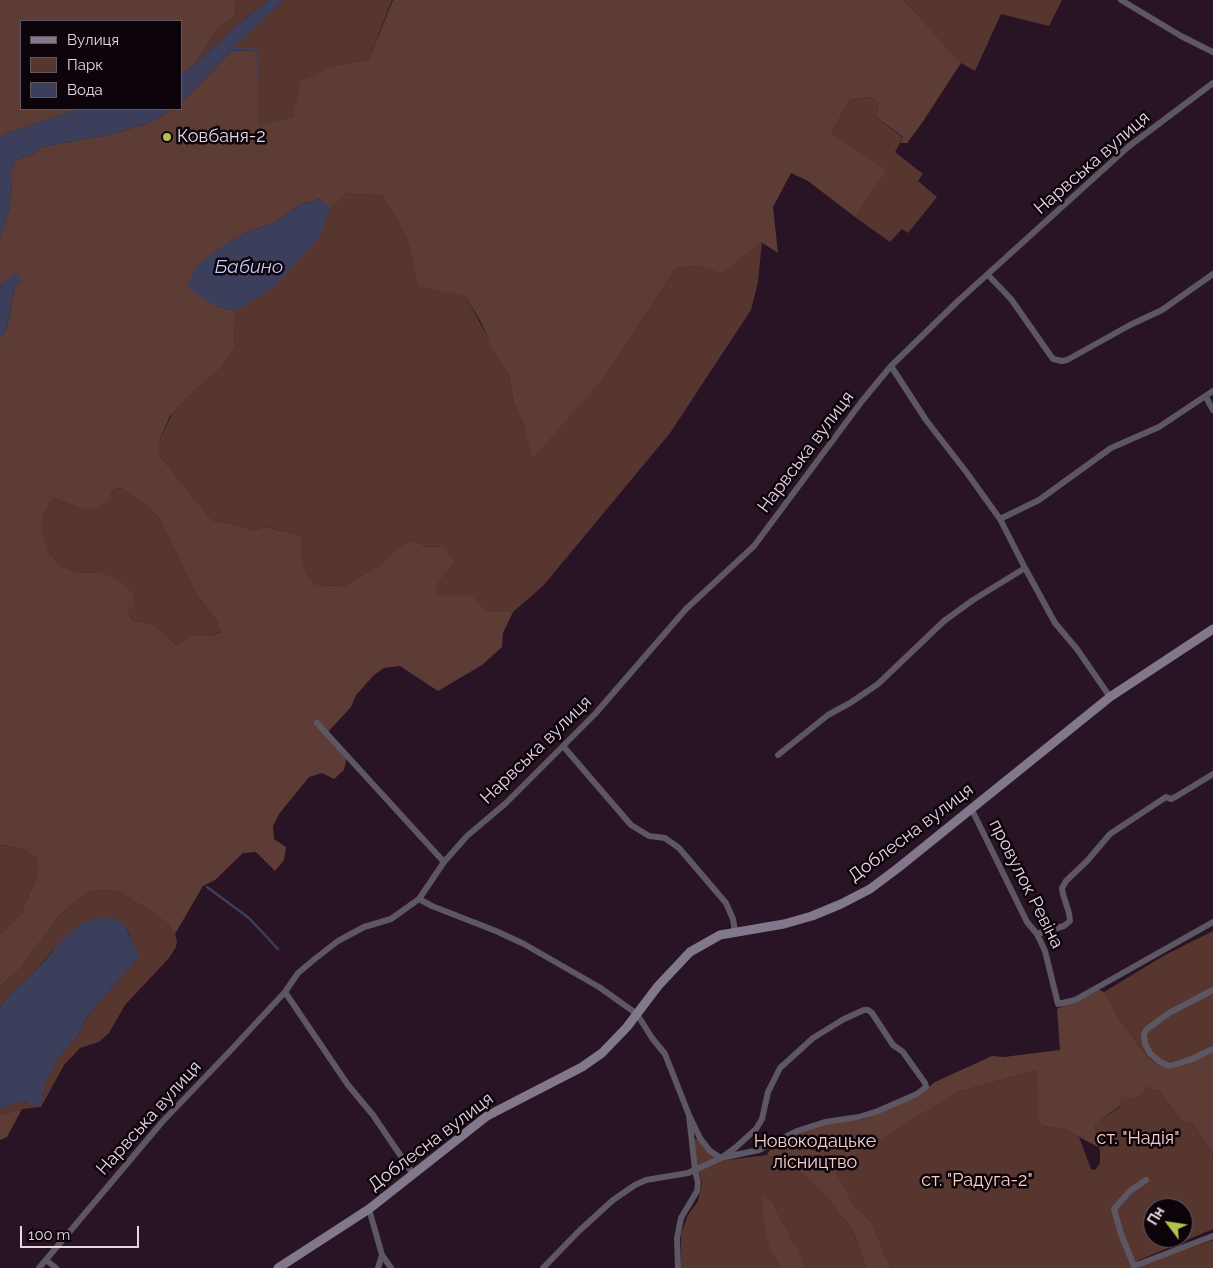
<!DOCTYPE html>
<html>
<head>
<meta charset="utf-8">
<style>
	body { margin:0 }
	#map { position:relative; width:1213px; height:1268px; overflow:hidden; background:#291425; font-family:Raleway,sans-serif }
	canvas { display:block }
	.legend { position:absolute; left:20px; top:20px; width:162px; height:90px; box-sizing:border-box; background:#0c040a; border:1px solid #635860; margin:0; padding:6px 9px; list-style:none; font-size:15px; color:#e5d6e1 }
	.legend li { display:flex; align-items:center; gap:10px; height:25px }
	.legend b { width:25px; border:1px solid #635860 }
	.north { position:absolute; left:1143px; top:1198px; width:50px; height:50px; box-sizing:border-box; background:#0c040a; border:1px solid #635860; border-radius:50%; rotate:301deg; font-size:14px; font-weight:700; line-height:20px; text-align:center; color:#e5d6e1 }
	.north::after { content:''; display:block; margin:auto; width:18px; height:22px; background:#b3c24b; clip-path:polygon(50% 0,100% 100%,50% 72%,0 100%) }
	.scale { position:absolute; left:20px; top:1226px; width:119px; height:22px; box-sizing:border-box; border:2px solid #e5d6e1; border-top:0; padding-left:6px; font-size:15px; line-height:18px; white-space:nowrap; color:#e5d6e1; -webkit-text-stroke:4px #0c040a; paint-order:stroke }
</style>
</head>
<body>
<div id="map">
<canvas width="1213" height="1268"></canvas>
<ul class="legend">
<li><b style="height:6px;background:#81788b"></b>Вулиця</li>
<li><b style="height:14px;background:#573630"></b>Парк</li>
<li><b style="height:14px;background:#3c3f5c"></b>Вода</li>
</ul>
<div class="north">Пн</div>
<div class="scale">100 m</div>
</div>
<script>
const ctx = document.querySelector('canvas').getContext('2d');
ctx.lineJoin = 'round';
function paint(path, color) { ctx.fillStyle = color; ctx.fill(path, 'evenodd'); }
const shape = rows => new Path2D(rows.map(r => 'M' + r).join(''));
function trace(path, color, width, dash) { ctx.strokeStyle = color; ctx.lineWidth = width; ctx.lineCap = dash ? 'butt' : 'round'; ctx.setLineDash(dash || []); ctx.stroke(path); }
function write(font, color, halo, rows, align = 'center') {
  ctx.font = font + ' Raleway,sans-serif'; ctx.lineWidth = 5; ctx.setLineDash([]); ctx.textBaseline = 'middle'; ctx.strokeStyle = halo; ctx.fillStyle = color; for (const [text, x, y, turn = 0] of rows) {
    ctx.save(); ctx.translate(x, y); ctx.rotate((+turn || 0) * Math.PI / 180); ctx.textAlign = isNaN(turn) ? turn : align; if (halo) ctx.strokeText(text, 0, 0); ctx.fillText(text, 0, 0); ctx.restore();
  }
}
paint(shape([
	[236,0,269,0,244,19,195,65,219,26,235,17],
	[284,0,392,0,369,59,334,66,293,117,258,126,258,48,232,48],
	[904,0,1062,0,1049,26,1001,14,975,71,961,63],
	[871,97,879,105,876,117,903,138,895,152,923,174,918,181,937,197,908,233,902,229,890,242,855,217,885,170,831,133,850,100],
	[346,193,383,196,407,238,418,284,466,297,510,378,513,401,524,426,604,377,676,268,696,266,722,274,762,241,758,282,751,310,670,433,543,586,513,612,486,612,436,595,436,585,443,546,427,547,414,540,401,545,381,564,344,586,317,585,307,575,302,562,300,536,267,527,253,531,240,526,212,520,159,455,159,441,172,414,199,387,219,370,235,348,234,334,236,311,187,288,197,265,232,240],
	[121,488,148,506,160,520,194,590,217,622,220,631,213,636,194,634,176,645,154,624,133,621,128,612,99,572,79,573,60,566,48,551,42,532,42,521,49,503,54,498,82,509,111,491],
	[4,845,28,851,38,861,38,874,21,913,0,934,0,846],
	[103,889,121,893,153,913,168,924,175,934,177,941,176,947,169,958,125,1005,109,1033,99,1042,80,1048,64,1065,41,1107,22,1109,0,1115,0,1108,22,1101,27,1103,43,1098,45,1084,57,1059,79,1034,85,1019,137,959,135,946,132,941,126,927,52,951,33,974,12,992,0,1007,0,986,19,970,60,915,80,898,91,892],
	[1213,931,1213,1045,1161,1066,1148,1058,1121,1021,1104,992,1165,955],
	[1037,1070,1043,1126,1066,1130,1079,1137,1091,1169,1095,1170,1100,1163,1100,1152,1095,1126,1102,1119,1120,1107,1122,1096,1146,1087,1159,1091,1184,1124,1192,1122,1213,1154,1213,1229,1137,1261,1139,1266,1213,1240,1213,1268,891,1268,871,1221,855,1207,832,1168,958,1092],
	[1153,1208,1183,1208,1183,1238,1153,1238],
	[698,1138,706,1151,720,1161,767,1155,797,1169,820,1190,852,1229,866,1268,801,1268,789,1240,789,1233,782,1223,774,1204,773,1255,781,1268,681,1268,681,1234,688,1215,698,1201,702,1183,696,1163,693,1140]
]), '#573630');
paint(shape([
	[0,0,236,0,235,17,219,26,194,65,181,75,181,21,21,21,21,109,79,109,7,133,0,137],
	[393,0,904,0,961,63,922,123,907,143,901,143,903,137,876,117,879,105,871,97,850,100,831,133,886,170,855,217,808,181,791,173,773,207,778,253,761,242,722,274,696,266,676,268,604,377,533,458,524,426,513,401,510,378,492,347,482,324,466,297,418,285,407,238,383,196,346,193,330,208,319,199,302,204,273,223,253,230,232,240,197,265,216,306,236,311,234,334,235,348,219,370,199,387,170,416,159,441,159,455,212,520,240,526,253,531,266,527,301,536,302,562,307,575,317,585,344,586,381,564,401,545,414,540,427,547,443,546,454,562,436,585,436,595,473,597,486,612,513,612,503,633,502,647,482,665,438,691,400,666,384,668,374,675,356,695,351,707,328,732,347,756,344,770,334,779,322,773,309,777,279,814,273,826,274,839,286,847,284,860,275,871,256,852,243,853,215,880,203,886,175,934,168,924,153,913,121,893,103,889,91,892,80,898,60,915,19,970,0,986,0,934,21,913,38,874,38,861,28,851,4,845,0,846,0,338,7,328,14,290,20,280,7,279,0,287,0,239,8,212,12,185,12,169,15,160,31,155,41,147,113,134,149,123,172,109,181,109,181,103,231,51,257,50,258,125,293,117,301,81,334,66,369,59],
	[121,488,148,506,160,520,194,590,217,622,220,632,213,636,194,634,176,645,154,624,133,621,128,612,135,604,133,594,118,580,99,572,79,573,60,566,48,551,42,532,42,521,49,503,54,498,82,509,91,510,108,501,111,491],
	[1097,989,1104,992,1121,1021,1148,1058,1161,1066,1213,1045,1213,1154,1192,1122,1184,1124,1159,1091,1146,1087,1142,1094,1131,1099,1122,1096,1120,1106,1102,1119,1095,1126,1098,1147,1066,1130,1043,1126,1039,1120,1037,1070,958,1092,833,1168,855,1207,871,1221,891,1268,866,1268,852,1229,820,1190,797,1169,767,1155,772,1146,796,1133,826,1123,861,1120,918,1096,935,1082,992,1056,1004,1057,1060,1050,1057,1009],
	[22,1109,7,1137,0,1140,0,1115],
	[761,1193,774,1204,782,1223,789,1233,789,1240,797,1247,803,1265,801,1268,781,1268,773,1255,766,1236]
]), '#5e3c36');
paint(shape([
	[236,0,235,17,219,26,197,63,244,19,269,0,284,0,233,48,258,48,258,125,293,117,258,126,256,50,231,51,181,103,181,75,194,65,219,26,235,17],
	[79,109,172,109,149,123,113,134,41,147,31,155,15,160,12,169,12,185,8,212,0,239,0,137,7,133],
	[319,199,330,208,319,238,273,288,236,311,216,306,187,288,197,265,232,240,253,230,273,223,302,204],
	[17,272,20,280,14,290,7,328,0,338,0,287,7,279],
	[107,917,118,920,126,927,129,935,139,953,137,959,85,1019,79,1034,57,1059,45,1084,43,1098,41,1103,39,1105,33,1105,22,1101,0,1108,0,1007,12,992,33,974,63,939,84,921]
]), '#3c3f5c');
trace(shape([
	[207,887,249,918,278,949]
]), '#3c3f5c', 2.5);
trace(shape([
	[1121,0,1181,36,1213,52],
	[988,275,1011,299,1053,359,1062,361,1067,360,1130,325,1162,310,1213,274],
	[891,366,926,420,967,473,1000,519,1025,568,1055,623,1077,649,1110,697],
	[1206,397,1213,410],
	[1000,519,1039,500,1111,448,1159,427,1213,391],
	[317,723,444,862],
	[563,746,631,825,649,836,665,838,679,848,726,903,733,919,735,932],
	[778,755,828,715,850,703,878,684,944,621,973,600,1025,568],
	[971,808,1027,922,1037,934,1045,951,1058,1004,1075,1000,1213,922],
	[419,899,432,906,496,931,524,944,599,987,637,1014,652,1038,665,1054,689,1115,695,1170,698,1183,697,1191,681,1218,677,1238,678,1268],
	[1037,934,1064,926,1070,921,1069,913,1063,894,1062,888,1066,881,1087,861,1110,834,1166,797,1171,799,1177,796,1213,774],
	[1213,990,1169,1013,1147,1029,1144,1034,1145,1044,1150,1053,1160,1062,1170,1066,1190,1060,1213,1049],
	[285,992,348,1085,373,1115,413,1174],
	[1146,1180,1130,1191,1114,1209,1121,1234,1134,1266,1213,1236],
	[369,1209,382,1255,378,1268],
	[382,1255,391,1268],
	[46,1260,56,1268],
	[39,1268,163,1121,231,1050,285,992,298,973,316,958,338,941,364,927,391,919,419,899,444,862,467,836,506,803,595,714,686,609,754,546,862,401,891,366,958,301,1128,147,1213,83],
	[543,1268,579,1231,613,1200,635,1185,646,1180,688,1173,721,1158,759,1150,797,1131,825,1122,859,1117,878,1111,917,1094,926,1087,925,1083,903,1052,893,1045,872,1013,868,1010,864,1010,844,1019,813,1038,780,1068,768,1092,762,1119,756,1129,735,1148,721,1158,710,1151,700,1138,689,1115]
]), '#5d5763', 6);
trace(shape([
	[278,1268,369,1209,487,1116,582,1067,602,1053,627,1027,658,986,690,952,720,935,784,924,812,916,841,904,870,889,898,868,1110,697,1213,629]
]), '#81788b', 9);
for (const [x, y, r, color] of [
	[167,137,5,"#b3c24b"]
]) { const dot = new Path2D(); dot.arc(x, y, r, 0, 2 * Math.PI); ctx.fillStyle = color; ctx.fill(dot); trace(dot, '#0c040a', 2); }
write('18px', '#e5d6e1', '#0c040a', [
	["Ковбаня-2",177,137]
], 'left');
write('18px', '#e5d6e1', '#0c040a', [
	["Нарвська вулиця",1092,163,-41],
	["Нарвська вулиця",806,452,-53],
	["Нарвська вулиця",536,750,-44],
	["Доблесна вулиця",911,833,-37],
	["провулок Ревіна",1026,884,63],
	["Нарвська вулиця",149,1118,-48],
	["Доблесна вулиця",431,1142,-37]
]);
write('18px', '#f8cfc7', '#0c040a', [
	["ст. \"Надія\"",1138,1139],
	["Новокодацьке",815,1142],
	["лісництво",815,1163],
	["ст. \"Радуга-2\"",977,1181]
]);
write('italic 19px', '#c6ccfa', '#0c040a', [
	["Бабино",249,267]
]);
</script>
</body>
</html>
